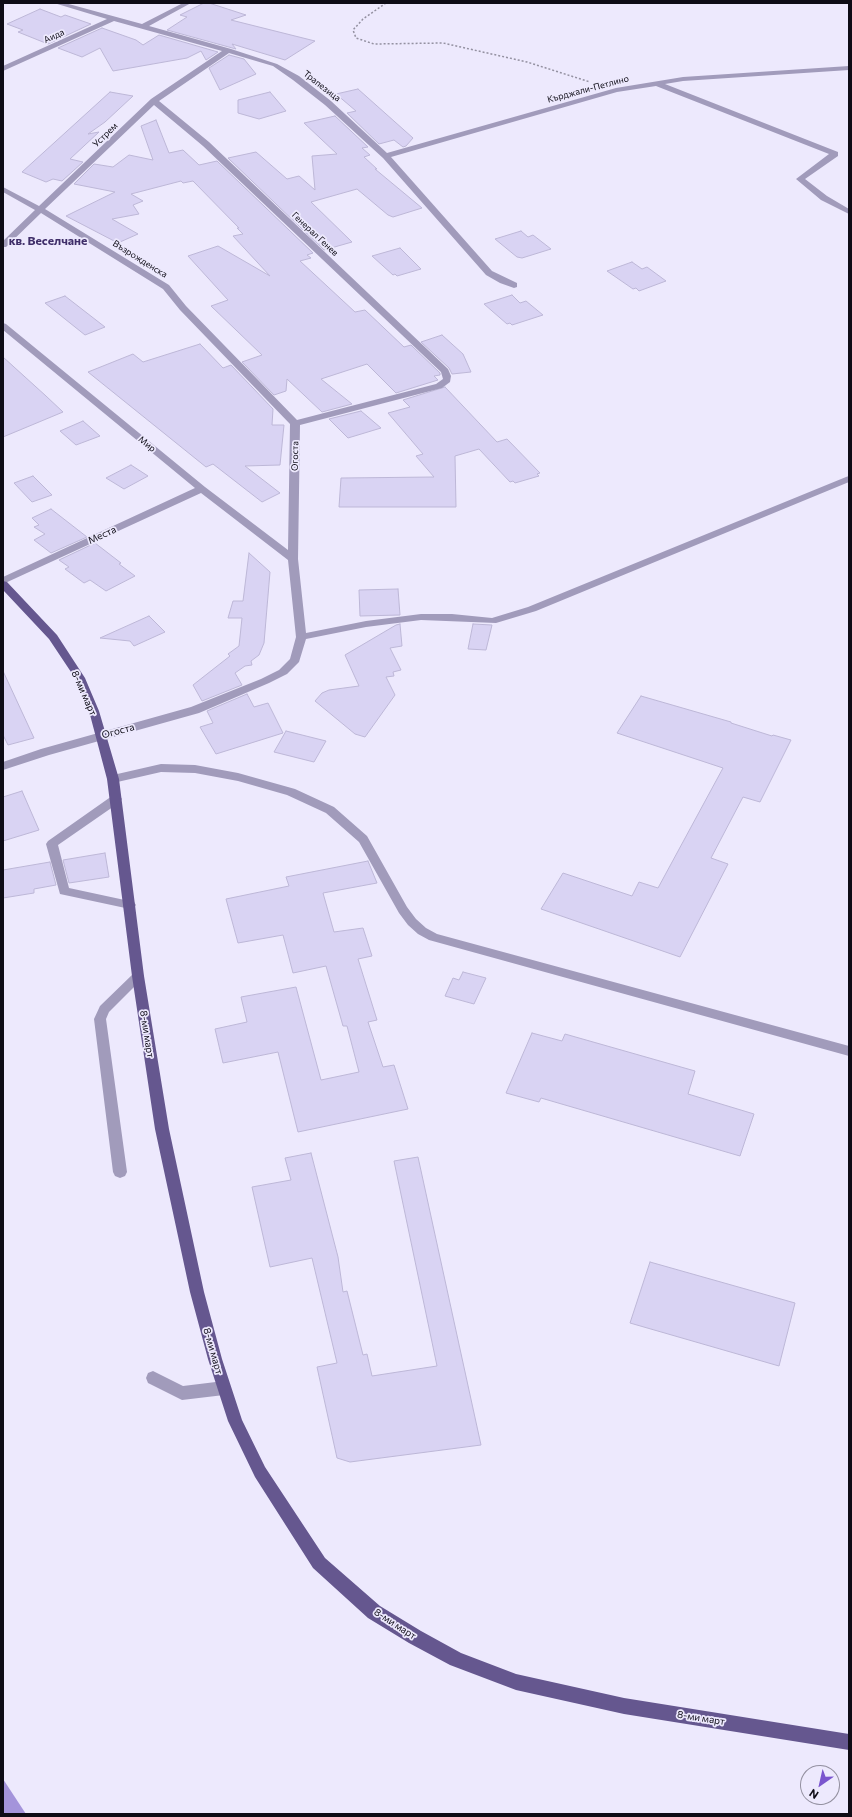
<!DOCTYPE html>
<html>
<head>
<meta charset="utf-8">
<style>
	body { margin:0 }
	#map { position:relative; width:852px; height:1817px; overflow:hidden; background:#ede9fd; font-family:Commissioner,sans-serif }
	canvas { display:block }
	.frame { position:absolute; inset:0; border:4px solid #0e0c16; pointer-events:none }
	.north { position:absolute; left:800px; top:1765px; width:40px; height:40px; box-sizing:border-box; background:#ede9fd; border:1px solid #9491a1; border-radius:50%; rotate:214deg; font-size:11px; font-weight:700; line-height:16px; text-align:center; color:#0e0c16 }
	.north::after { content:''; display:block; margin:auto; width:14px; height:18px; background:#7a55ce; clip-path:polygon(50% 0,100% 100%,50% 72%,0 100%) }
</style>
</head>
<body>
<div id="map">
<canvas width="852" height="1817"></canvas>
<div class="frame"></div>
<div class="north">N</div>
</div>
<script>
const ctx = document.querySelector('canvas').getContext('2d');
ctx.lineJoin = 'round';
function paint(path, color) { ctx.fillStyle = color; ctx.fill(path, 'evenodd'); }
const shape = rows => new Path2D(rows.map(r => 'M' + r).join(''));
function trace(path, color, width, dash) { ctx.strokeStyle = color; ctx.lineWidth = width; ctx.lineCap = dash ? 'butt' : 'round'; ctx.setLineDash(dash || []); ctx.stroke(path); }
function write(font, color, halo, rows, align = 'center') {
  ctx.font = font + ' Commissioner,sans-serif'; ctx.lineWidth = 3.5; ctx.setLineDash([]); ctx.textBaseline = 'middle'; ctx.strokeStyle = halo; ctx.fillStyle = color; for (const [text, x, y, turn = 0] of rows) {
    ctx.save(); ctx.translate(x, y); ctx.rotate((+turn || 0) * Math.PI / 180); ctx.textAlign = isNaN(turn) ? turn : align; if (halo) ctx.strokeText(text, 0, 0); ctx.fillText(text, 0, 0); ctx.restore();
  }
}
paint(shape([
	[3,1779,26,1814,3,1814]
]), '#a494db');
const building = shape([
	[204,3,209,3,246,15,231,20,315,41,285,60,232,44,236,49,167,30,187,17,180,15,204,3],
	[40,9,61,17,65,15,91,24,48,44,18,32,23,30,7,24,40,9],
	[102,28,136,40,143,45,159,35,218,52,206,60,201,51,187,58,113,71,100,48,82,57,58,48,102,28],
	[229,55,244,59,256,74,220,90,209,68,229,55],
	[358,89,413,138,406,146,403,147,394,140,379,144,347,113,356,111,336,94,358,89],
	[110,92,133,96,105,122,88,134,99,132,70,159,83,162,62,181,53,179,46,182,22,172,110,92],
	[270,92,286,111,259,119,238,113,238,100,270,92],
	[335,116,368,147,362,148,370,155,364,157,377,169,375,169,422,208,393,217,388,215,357,189,311,202,352,242,324,250,228,158,256,152,287,179,299,176,315,190,312,156,337,154,304,123,335,116],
	[156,120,169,153,183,150,199,165,217,161,313,253,307,255,311,258,300,261,355,312,365,310,404,347,411,345,440,373,440,375,434,376,438,380,396,393,367,364,321,379,352,404,322,412,287,379,286,391,274,395,242,362,262,355,211,306,228,300,188,256,218,246,270,276,233,236,243,234,237,228,239,228,193,181,183,183,181,181,131,194,143,201,133,205,139,214,112,219,138,234,120,242,116,242,66,216,115,192,74,184,94,164,113,167,129,155,153,160,141,126,156,120],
	[521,231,528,237,533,235,551,249,522,258,517,257,495,239,521,231],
	[400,248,421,269,397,276,395,274,393,275,372,256,400,248],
	[632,262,642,269,647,267,666,281,639,291,636,288,633,289,607,271,632,262],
	[512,295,520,303,526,301,543,315,512,325,510,323,507,324,484,304,512,295],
	[65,296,105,327,85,335,45,303,65,296],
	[442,335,463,354,471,372,452,374,449,368,421,342,442,335],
	[200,344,223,368,231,365,273,409,272,425,284,425,280,465,245,466,280,493,262,502,213,464,206,467,88,372,133,354,143,362,200,344],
	[3,357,46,396,63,412,3,437,3,357],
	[445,387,497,442,507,439,540,473,537,474,539,476,515,483,513,481,510,482,479,449,455,456,456,507,339,507,341,478,434,477,416,456,423,454,388,413,410,407,403,400,445,387],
	[361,411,381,428,348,438,329,419,361,411],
	[83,421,100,436,76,445,60,431,83,421],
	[131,465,148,476,124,489,106,478,131,465],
	[33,476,52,495,32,502,14,483,33,476],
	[51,509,87,537,51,553,34,540,45,534,34,527,39,525,32,518,51,509],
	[95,543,121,563,119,564,135,576,106,591,90,580,84,583,65,569,69,567,59,560,95,543],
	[249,553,270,572,264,643,259,655,251,661,252,665,245,666,235,673,242,685,202,701,193,685,230,656,228,654,239,646,242,618,228,618,233,601,243,601,249,553],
	[398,589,400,615,360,616,359,590,398,589],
	[149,616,165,632,134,646,130,641,100,638,149,616],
	[400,624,402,646,390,648,401,670,393,672,394,676,386,677,395,695,365,737,355,734,315,701,322,693,329,690,359,686,345,655,396,625,400,624],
	[473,624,492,625,486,650,468,649,473,624],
	[3,671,34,738,8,745,3,735,3,671],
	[247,694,254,707,268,703,283,733,216,754,200,727,213,723,207,711,247,694],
	[641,696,731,722,731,723,772,736,773,735,791,740,760,802,743,797,711,858,728,864,680,957,541,909,563,873,632,896,639,882,658,888,723,768,617,733,641,696],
	[286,731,326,741,314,762,274,752,286,731],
	[22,791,39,830,3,841,3,797,22,791],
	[105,853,109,877,69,883,63,860,105,853],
	[368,861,377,883,323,893,334,932,363,928,372,956,358,959,377,1020,368,1022,383,1067,394,1065,408,1109,298,1132,278,1052,223,1063,215,1029,247,1022,241,997,296,987,321,1080,359,1072,347,1026,343,1026,326,966,293,973,283,935,238,943,226,899,289,886,286,877,368,861],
	[50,862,56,885,34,889,34,893,3,898,3,870,50,862],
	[463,972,486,978,474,1004,445,996,453,978,459,980,463,972],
	[532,1033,562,1041,565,1034,695,1071,688,1094,754,1114,740,1156,541,1098,539,1102,506,1093,532,1033],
	[311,1153,338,1257,343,1292,347,1291,363,1355,367,1354,372,1376,437,1366,394,1161,418,1157,481,1445,350,1462,337,1458,317,1367,337,1363,312,1258,270,1267,252,1187,291,1180,285,1158,311,1153],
	[650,1262,795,1303,779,1366,630,1323,650,1262]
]);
paint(building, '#d9d3f3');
trace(building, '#bdb7d7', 1);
trace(shape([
	[386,3,363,19,353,30,356,38,374,44,443,43,527,62,590,82]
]), '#9491a1', 1.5, [2, 2]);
paint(shape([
	[54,3,65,3,142,24,183,3,191,3,149,26,231,49,277,64,299,76,331,101,387,153,616,88,683,77,849,66,849,70,683,81,665,84,838,152,838,156,805,179,827,196,849,209,849,214,821,200,796,179,829,154,656,86,617,92,391,157,492,271,517,283,517,287,514,288,500,283,486,275,383,158,325,105,293,80,273,66,229,53,159,101,209,142,448,369,451,376,450,382,442,388,300,425,298,559,306,633,366,621,421,614,452,614,492,618,528,607,846,477,849,476,849,482,536,611,496,623,421,620,366,627,306,639,299,662,287,674,269,683,199,713,49,755,3,770,3,762,41,749,191,707,261,679,279,670,290,659,296,637,288,560,201,493,3,584,3,577,195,488,3,330,3,323,6,324,205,487,288,550,290,424,180,310,163,289,41,213,6,247,3,247,3,241,35,210,3,192,3,187,39,206,151,99,222,51,114,21,3,71,3,66,107,19,54,3],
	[154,105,203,146,441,372,443,379,436,384,297,420,186,306,169,285,45,209,154,105],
	[161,764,195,765,238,773,295,789,334,807,367,836,407,907,416,919,426,928,437,934,849,1046,849,1056,429,940,418,934,408,925,399,913,359,842,326,813,287,795,238,781,195,773,161,772,113,783,109,782,107,779,109,776,113,775,161,764],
	[116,795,120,796,122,799,120,802,58,845,69,888,134,902,136,905,134,908,130,909,60,894,46,844,48,841,112,796,116,795],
	[138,971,142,973,144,976,142,979,109,1012,106,1019,127,1172,125,1176,120,1178,115,1176,113,1172,94,1019,100,1006,134,973,138,971],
	[153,1371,183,1386,224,1381,229,1383,231,1388,229,1393,224,1395,182,1400,148,1383,146,1378,148,1373,153,1371]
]), '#a19bbb');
paint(shape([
	[3,581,7,582,57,635,85,678,99,711,119,779,144,976,169,1129,204,1292,222,1359,242,1420,265,1467,325,1558,380,1606,421,1631,461,1653,516,1674,624,1698,849,1734,849,1750,624,1714,516,1690,450,1665,409,1643,368,1618,313,1568,255,1477,228,1421,208,1359,190,1292,155,1129,132,976,107,779,89,711,75,678,49,639,3,590,3,581]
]), '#65578f');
write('9px', '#0e0c16', '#ede9fd', [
	["Аида",54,36,-25],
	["Трапезица",322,86,38],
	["Кърджали-Петлино",588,89,-15],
	["Устрем",105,135,-44],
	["Генерал Генев",315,234,43],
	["Възрожденска",140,259,32],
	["Мир",147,444,39],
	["Огоста",295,456,-89]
]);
write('10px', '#0e0c16', '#ede9fd', [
	["Места",102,535,-25],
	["8-ми март",84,693,66],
	["Огоста",118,731,-15],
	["8-ми март",147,1034,81],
	["8-ми март",213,1351,74],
	["8-ми март",395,1624,33],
	["8-ми март",701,1718,9]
]);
write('bold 12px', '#3f2e69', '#ede9fd', [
	["кв. Веселчане",48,241]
]);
</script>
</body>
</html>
